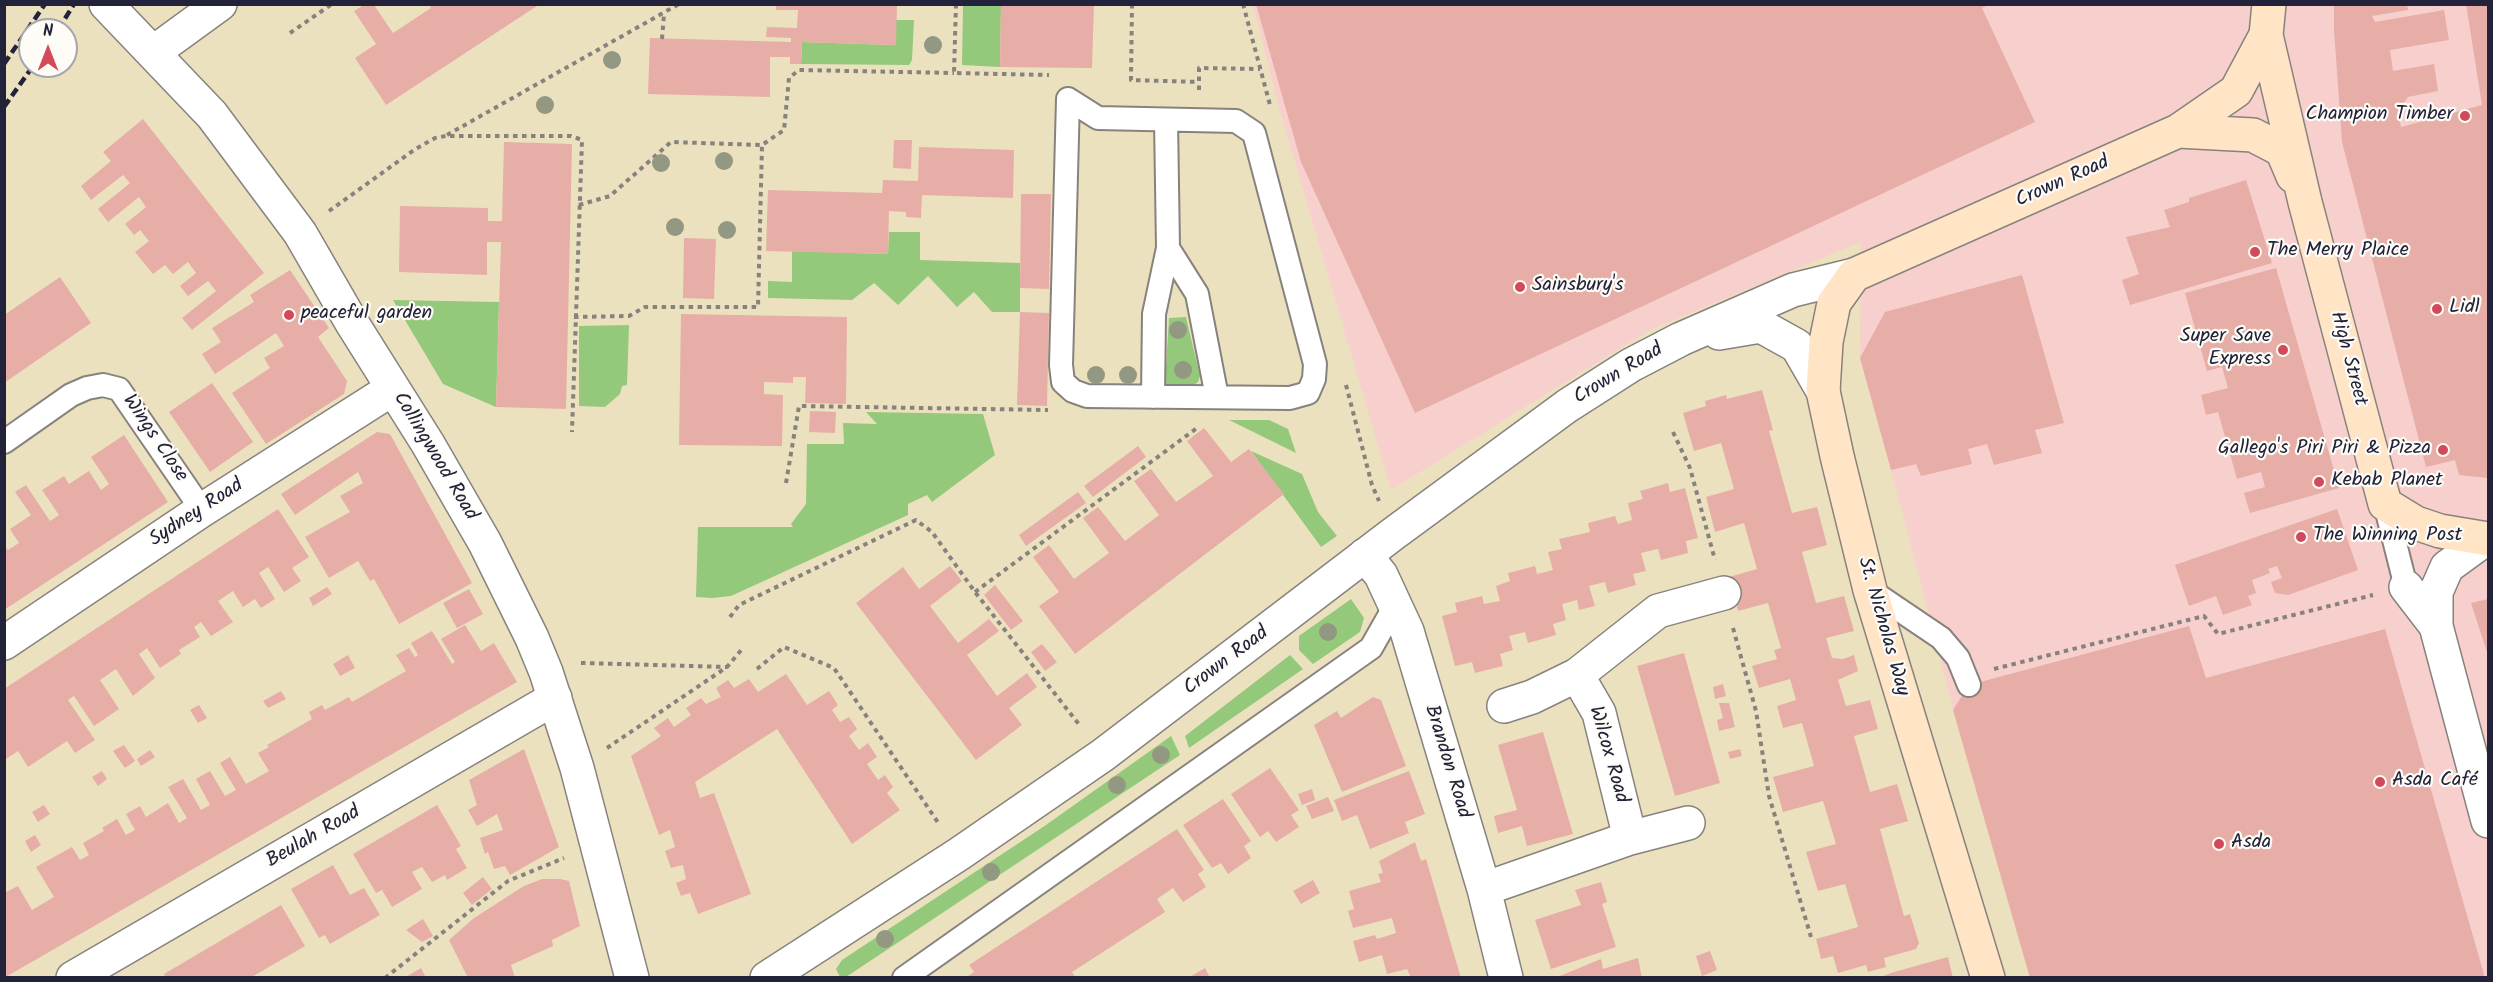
<!DOCTYPE html>
<html>
<head>
<meta charset="utf-8">
<style>
	body { margin:0 }
	#map { position:relative; width:2493px; height:982px; overflow:hidden; background:#ece1bf; font-family:Kalam,sans-serif }
	canvas { display:block }
	.frame { position:absolute; inset:0; border:6px solid #22223b; pointer-events:none }
	.north { position:absolute; left:18px; top:18px; width:60px; height:60px; box-sizing:border-box; background:#fdfcf7; border:2px solid #a5a5ac; border-radius:50%; rotate:0deg; font-size:16px; font-weight:700; line-height:24px; text-align:center; color:#22223b }
	.north::after { content:''; display:block; margin:auto; width:21px; height:27px; background:#d1495b; clip-path:polygon(50% 0,100% 100%,50% 72%,0 100%) }
</style>
</head>
<body>
<div id="map">
<canvas width="2493" height="982"></canvas>
<div class="frame"></div>
<div class="north">N</div>
</div>
<script>
const ctx = document.querySelector('canvas').getContext('2d');
ctx.lineJoin = 'round';
function paint(path, color) { ctx.fillStyle = color; ctx.fill(path, 'evenodd'); }
const shape = rows => new Path2D(rows.map(r => 'M' + r).join(''));
function trace(path, color, width, dash) { ctx.strokeStyle = color; ctx.lineWidth = width; ctx.lineCap = dash ? 'butt' : 'round'; ctx.setLineDash(dash || []); ctx.stroke(path); }
function write(font, color, halo, rows, align = 'center') {
  ctx.font = font + ' Kalam,sans-serif'; ctx.lineWidth = 4.5; ctx.setLineDash([]); ctx.textBaseline = 'middle'; ctx.strokeStyle = halo; ctx.fillStyle = color; for (const [text, x, y, turn = 0] of rows) {
    ctx.save(); ctx.translate(x, y); ctx.rotate((+turn || 0) * Math.PI / 180); ctx.textAlign = isNaN(turn) ? turn : align; if (halo) ctx.strokeText(text, 0, 0); ctx.fillText(text, 0, 0); ctx.restore();
  }
}
paint(shape([
	[1253,5,2488,5,2488,977,2030,977,1953,710,1903,515,1860,358,1861,242,1650,330,1391,490,1280,111]
]), '#f7d0ce');
paint(shape([
	[963,5,1001,5,1000,67,962,65],
	[896,20,914,20,912,60,909,65,801,64,802,42,895,45],
	[889,232,920,232,920,260,1020,263,1020,312,992,312,974,292,957,307,928,276,898,305,874,283,852,300,768,298,768,281,792,282,792,251,888,254],
	[393,300,499,302,496,407,443,384],
	[1186,317,1200,376,1198,382,1191,387,1170,388,1165,383,1169,318],
	[629,325,627,385,622,386,620,394,605,407,579,406,579,326],
	[866,412,983,414,995,455,932,502,927,495,908,504,908,515,731,596,712,598,696,597,698,527,793,527,791,524,806,504,807,444,844,444,843,423,877,424],
	[1229,420,1269,420,1288,429,1296,453],
	[1251,451,1302,474,1318,512,1337,536,1321,547],
	[1351,599,1364,618,1360,632,1313,664,1299,650,1299,636],
	[1290,655,1303,669,1189,748,1185,736],
	[1171,736,1180,755,846,977,840,977,836,969,842,960,1046,825]
]), '#94c97b');
paint(shape([
	[429,4,540,4,386,105,355,58,376,44,354,11,364,5,374,5,393,33,431,8],
	[776,4,897,4,896,45,802,42,801,64,790,64,790,57,770,57,770,97,648,94,650,38,791,42,791,38,766,37,767,27,797,28,798,10,776,10],
	[1001,4,1094,4,1092,68,1000,67],
	[1256,4,1990,4,1982,8,2035,122,1415,413,1301,162],
	[2334,4,2407,4,2408,10,2372,16,2375,22,2444,10,2449,40,2390,50,2393,71,2434,64,2438,91,2408,97,2398,111,2401,127,2482,105,2466,4,2488,4,2488,478,2459,475,2455,460,2426,467,2342,142,2334,30],
	[143,119,264,273,192,330,182,318,216,291,208,281,188,296,180,286,196,273,188,262,173,274,165,265,153,274,135,252,149,241,140,230,134,235,125,224,146,207,139,197,108,222,98,209,130,183,123,175,91,200,81,186,111,161,103,152],
	[894,140,912,140,911,169,893,168],
	[504,142,572,144,566,409,496,407,501,242,487,242,487,275,399,272,400,206,488,208,488,221,502,221],
	[919,147,1014,150,1013,198,922,195,921,218,906,217,906,212,889,211,888,254,766,251,768,190,882,193,883,180,918,181],
	[2246,180,2272,263,2130,305,2122,280,2139,274,2126,237,2170,227,2164,210,2189,202,2189,198],
	[1021,194,1051,194,1049,289,1020,288],
	[684,238,716,239,714,299,683,298],
	[2276,268,2339,488,2250,513,2244,493,2265,487,2261,472,2237,479,2218,412,2206,415,2201,395,2228,388,2222,367,2207,371,2185,293],
	[290,270,329,328,318,337,347,381,344,394,266,444,232,393,270,368,264,358,284,346,276,333,215,374,202,354,221,342,212,328,254,302,250,295],
	[2022,275,2064,423,2035,430,2042,453,1994,465,1987,444,1968,449,1972,464,1921,476,1916,464,1891,470,1860,358,1885,312],
	[60,277,91,323,4,383,4,315],
	[1020,312,1049,313,1047,406,1017,405],
	[681,314,847,317,846,404,805,403,806,377,793,377,793,383,764,382,764,394,783,395,782,446,679,445],
	[212,383,253,442,210,472,169,412],
	[1762,390,1773,430,1769,431,1792,513,1817,507,1827,545,1802,552,1816,603,1844,596,1854,631,1826,638,1832,658,1843,659,1854,655,1858,671,1838,680,1846,706,1870,700,1878,729,1854,736,1870,792,1897,784,1908,821,1880,829,1904,916,1910,914,1919,943,1916,949,1884,958,1886,967,1868,972,1866,965,1838,973,1833,956,1821,959,1816,939,1858,927,1845,884,1818,891,1806,852,1836,844,1823,801,1783,812,1773,777,1814,766,1802,723,1783,728,1777,706,1796,700,1790,679,1759,688,1752,666,1777,659,1774,650,1781,648,1768,603,1738,611,1729,577,1757,569,1744,523,1715,532,1706,497,1734,489,1721,443,1694,451,1683,413,1706,406,1705,401,1726,395,1727,399],
	[810,411,836,412,835,433,809,432],
	[1204,428,1231,462,1249,449,1284,494,1075,654,1039,606,1059,592,1033,557,1049,545,1074,579,1109,553,1083,518,1098,507,1125,541,1159,515,1134,481,1151,469,1176,502,1213,476,1187,441],
	[377,432,390,434,472,583,399,624,374,579,370,581,358,561,329,578,305,537,350,512,340,496,363,483,358,472,295,515,281,494],
	[124,435,168,502,4,610,4,545,8,550,19,543,10,529,31,515,15,492,26,485,50,521,59,515,42,490,64,476,69,484,89,471,101,490,109,484,91,457],
	[1138,446,1146,457,1093,497,1084,486],
	[1668,483,1670,492,1685,488,1698,538,1686,541,1688,553,1661,560,1658,549,1641,553,1646,571,1633,574,1636,585,1608,593,1605,582,1589,586,1595,606,1579,610,1577,600,1562,604,1566,620,1553,624,1556,635,1528,643,1525,632,1509,636,1513,650,1500,654,1503,666,1475,673,1472,662,1455,666,1442,616,1457,612,1455,603,1482,596,1484,604,1500,601,1496,586,1510,581,1508,573,1535,566,1537,574,1553,570,1548,552,1562,549,1559,539,1590,532,1588,523,1615,516,1618,524,1632,520,1628,503,1643,499,1640,491],
	[1078,492,1086,503,1026,546,1019,535],
	[278,509,309,557,292,568,301,581,284,592,268,567,259,573,275,599,261,608,255,599,243,607,233,591,218,601,233,622,211,636,201,622,194,627,200,637,179,650,181,654,160,668,147,648,139,654,155,678,133,696,116,669,100,680,119,709,94,726,74,696,68,700,95,740,75,753,67,741,28,767,18,751,6,759,4,689],
	[2337,509,2358,570,2288,595,2275,593,2271,582,2282,578,2277,566,2268,569,2270,573,2252,580,2256,593,2248,596,2252,605,2223,615,2216,596,2189,606,2175,565],
	[950,566,962,581,930,606,958,643,989,619,999,631,967,655,997,696,1027,673,1037,687,1009,708,1022,725,976,760,856,603,903,567,919,589],
	[995,585,1023,621,1011,630,984,595],
	[327,587,332,594,313,606,309,598],
	[469,589,483,614,457,628,443,603],
	[2488,599,2488,655,2471,603],
	[465,625,481,651,494,643,517,682,4,978,4,893,18,886,32,910,54,897,36,867,72,847,80,860,89,855,83,843,104,831,102,828,117,819,126,835,135,830,126,814,140,806,146,817,168,803,179,823,187,818,168,787,183,779,201,810,210,805,196,779,210,771,225,796,236,790,220,763,230,757,246,784,269,771,258,753,269,747,267,745,312,719,309,712,322,705,325,710,349,697,352,702,406,671,396,655,409,648,415,657,418,655,411,643,432,631,452,664,455,662,441,639],
	[2189,626,2206,678,2385,629,2485,978,2030,978,1953,710,1969,685],
	[1042,644,1057,662,1045,671,1031,652],
	[1684,653,1720,783,1675,796,1637,666],
	[348,655,355,668,340,676,333,664],
	[786,674,807,705,829,691,838,705,832,710,840,722,849,717,857,729,849,736,859,750,868,743,877,757,867,764,878,780,885,775,893,787,887,793,900,810,852,844,777,729,695,782,700,798,714,793,751,894,698,914,690,893,681,896,676,883,686,879,683,865,671,868,665,851,675,847,670,830,659,835,631,756,661,736,654,728,668,718,674,727,691,715,686,708,701,698,706,704,721,697,716,688,728,680,734,688,749,679,758,692],
	[1723,684,1726,696,1715,699,1713,687],
	[281,691,286,699,268,708,263,701],
	[1373,697,1381,700,1406,766,1342,792,1314,725,1337,711,1341,718],
	[1719,703,1729,703,1735,727,1719,731,1717,720,1723,718],
	[199,705,207,718,198,723,190,710],
	[1543,732,1573,834,1527,846,1522,826,1498,833,1494,816,1517,810,1498,745],
	[124,745,135,761,125,768,113,751],
	[524,749,559,847,510,875,505,866,494,869,488,852,485,854,480,838,503,830,497,814,477,826,468,810,477,805,469,780],
	[1740,749,1742,756,1730,759,1728,752],
	[150,750,155,757,141,766,137,759],
	[1270,768,1299,810,1291,815,1299,827,1276,842,1268,831,1260,837,1231,794],
	[102,771,107,779,98,786,92,777],
	[1409,771,1425,814,1405,822,1409,833,1370,849,1357,815,1342,821,1334,800],
	[1312,789,1315,800,1302,805,1298,794],
	[1328,797,1334,811,1312,819,1306,806],
	[1223,799,1251,841,1244,846,1251,858,1228,874,1221,863,1212,868,1183,825],
	[44,805,50,814,38,822,32,812],
	[437,805,461,846,456,849,467,868,447,880,445,875,432,882,422,867,412,872,422,889,392,907,382,890,376,893,353,854],
	[1177,829,1204,870,1198,874,1206,887,1183,902,1173,888,1157,899,1165,912,1072,972,1076,978,965,978,974,972,969,965],
	[35,835,41,845,31,852,25,841],
	[1415,842,1421,861,1426,859,1461,978,1411,978,1407,969,1387,974,1382,955,1359,962,1353,941,1375,935,1377,939,1396,933,1392,918,1353,928,1348,911,1354,909,1349,891,1381,882,1378,874,1383,873,1379,861],
	[333,865,350,895,364,888,380,915,330,944,325,935,319,938,291,889],
	[483,877,492,889,472,905,463,893],
	[542,879,560,879,569,881,580,926,552,940,553,946,511,965,515,978,468,978,449,940,474,918,524,886],
	[1313,880,1320,893,1301,904,1293,891],
	[1601,882,1607,902,1602,904,1616,947,1551,969,1535,920,1581,905,1575,890],
	[281,905,305,946,250,978,166,978,164,974],
	[423,919,433,936,422,942,406,930],
	[1710,951,1717,970,1702,976,1696,956],
	[1948,957,1953,978,1878,978,1894,972],
	[1638,958,1642,978,1555,978,1601,959,1603,969],
	[421,968,426,978,404,978],
	[1205,968,1210,978,1188,978]
]), '#e6aea6');
const service = shape([
	[1068,99,1098,118,1236,121,1254,133,1315,364,1314,379,1308,393,1290,398,1087,396,1073,391,1063,382,1061,365,1068,99],
	[1168,248,1197,294,1217,397],
	[1153,397,1154,314,1168,248,1166,120],
	[4,442,71,395,87,388,103,385,119,389,202,510],
	[2385,504,2406,587],
	[1870,590,1941,638,1958,658,1969,685],
	[904,978,1371,648,1396,604]
]);
const pedestrian = shape([
	[2484,540,2447,567,2436,592,2436,626,2488,821],
	[2406,587,2436,626]
]);
const minor = shape([
	[154,52,220,4],
	[1365,555,1381,575,1407,631,1484,889,1506,978],
	[4,643,202,510,392,389],
	[1577,675,1599,713,1630,838],
	[1504,706,1532,697,1577,675,1658,611,1724,593],
	[1484,889,1630,838,1688,823],
	[73,978,555,698]
]);
const tertiary = shape([
	[106,4,212,115,300,233,352,323,428,444,485,543,532,638,546,672,577,768,632,978],
	[1719,333,1761,326,1797,346,1823,391],
	[767,978,959,854,1103,755,1393,534,1567,406,1631,365,1681,339,1793,290,1854,275]
]);
const secondary = shape([
	[2269,4,2266,35,2305,202,2385,504,2416,523,2440,531,2488,539],
	[2178,131,2253,135,2282,150,2293,176],
	[1988,978,1870,590,1837,456,1823,391,1826,342,1834,303,1854,275,2178,131,2236,91,2266,35]
]);
trace(service, '#87827d', 26);
trace(pedestrian, '#87827d', 36);
trace(minor, '#87827d', 36);
trace(tertiary, '#87827d', 36);
trace(secondary, '#87827d', 36);
trace(shape([
	[956,4,954,73,1049,75],
	[1132,4,1131,80,1199,82],
	[1243,4,1270,105],
	[290,33,332,4],
	[662,39,664,14],
	[1199,90,1199,68,1260,69],
	[447,135,679,4],
	[579,205,610,196,671,142,762,145,784,130,789,78,799,70,954,73],
	[329,211,414,150,435,138,446,136,571,136,582,140,572,432],
	[574,317,629,316,645,307,758,307,762,145],
	[1346,385,1372,485,1379,501],
	[1673,432,1690,468,1715,560],
	[786,483,799,406,1048,410],
	[975,592,1197,428],
	[730,617,739,605,916,520,932,532,975,592,1081,727],
	[1733,628,1756,711,1769,796,1811,937],
	[581,663,727,667],
	[757,669,784,647,834,668,939,824],
	[1994,669,2204,616,2218,634,2373,595],
	[607,748,727,667,743,648],
	[385,978,508,881,564,858]
]), '#87827d', 4, [4.5, 4.5]);
trace(service, '#fff', 22);
trace(pedestrian, '#fff', 33);
trace(minor, '#fff', 33);
trace(tertiary, '#fff', 33);
trace(secondary, '#ffe4c6', 33);
trace(shape([
	[58,30,74,4],
	[4,64,45,4],
	[4,107,33,66]
]), '#22223b', 4.5, [9, 4.5]);
ctx.fillStyle = '#939882';
for (const [x, y] of [
	[933,45],
	[612,60],
	[545,105],
	[724,161],
	[661,163],
	[675,227],
	[727,230],
	[1178,330],
	[1183,370],
	[1096,375],
	[1128,375],
	[1328,632],
	[1161,755],
	[1117,785],
	[991,872],
	[885,939]
]) { ctx.beginPath(); ctx.arc(x, y, 9, 0, 2 * Math.PI); ctx.fill(); }
for (const [x, y, r, color] of [
	[2465,116,6,"#d1495b"],
	[2255,252,6,"#d1495b"],
	[1520,287,6,"#d1495b"],
	[2437,309,6,"#d1495b"],
	[289,315,6,"#d1495b"],
	[2283,350,6,"#d1495b"],
	[2443,450,6,"#d1495b"],
	[2319,482,6,"#d1495b"],
	[2301,537,6,"#d1495b"],
	[2380,782,6,"#d1495b"],
	[2219,844,6,"#d1495b"]
]) { const dot = new Path2D(); dot.arc(x, y, r, 0, 2 * Math.PI); ctx.fillStyle = color; ctx.fill(dot); trace(dot, '#fdfcf7', 2); }
write('20px', '#22223b', '#fdfcf7', [
	["Champion Timber",2453,116,"right"],
	["The Merry Plaice",2267,252],
	["Sainsbury's",1532,287],
	["Lidl",2449,309],
	["peaceful garden",301,315],
	["Super Save",2271,338,"right"],
	["Express",2271,361,"right"],
	["Gallego's Piri Piri & Pizza",2431,450,"right"],
	["Kebab Planet",2331,482],
	["The Winning Post",2313,537],
	["Asda Café",2392,782],
	["Asda",2231,844]
], 'left');
write('20px', '#22223b', '#fdfcf7', [
	["Crown Road",2063,183,-24],
	["High Street",2347,359,75],
	["Crown Road",1619,375,-31],
	["Wings Close",154,439,56],
	["Collingwood Road",434,457,59],
	["Sydney Road",197,514,-33],
	["St. Nicholas Way",1882,627,74],
	["Crown Road",1227,662,-37],
	["Wilcox Road",1607,755,74],
	["Brandon Road",1446,762,73],
	["Beulah Road",314,838,-30]
]);
</script>
</body>
</html>
